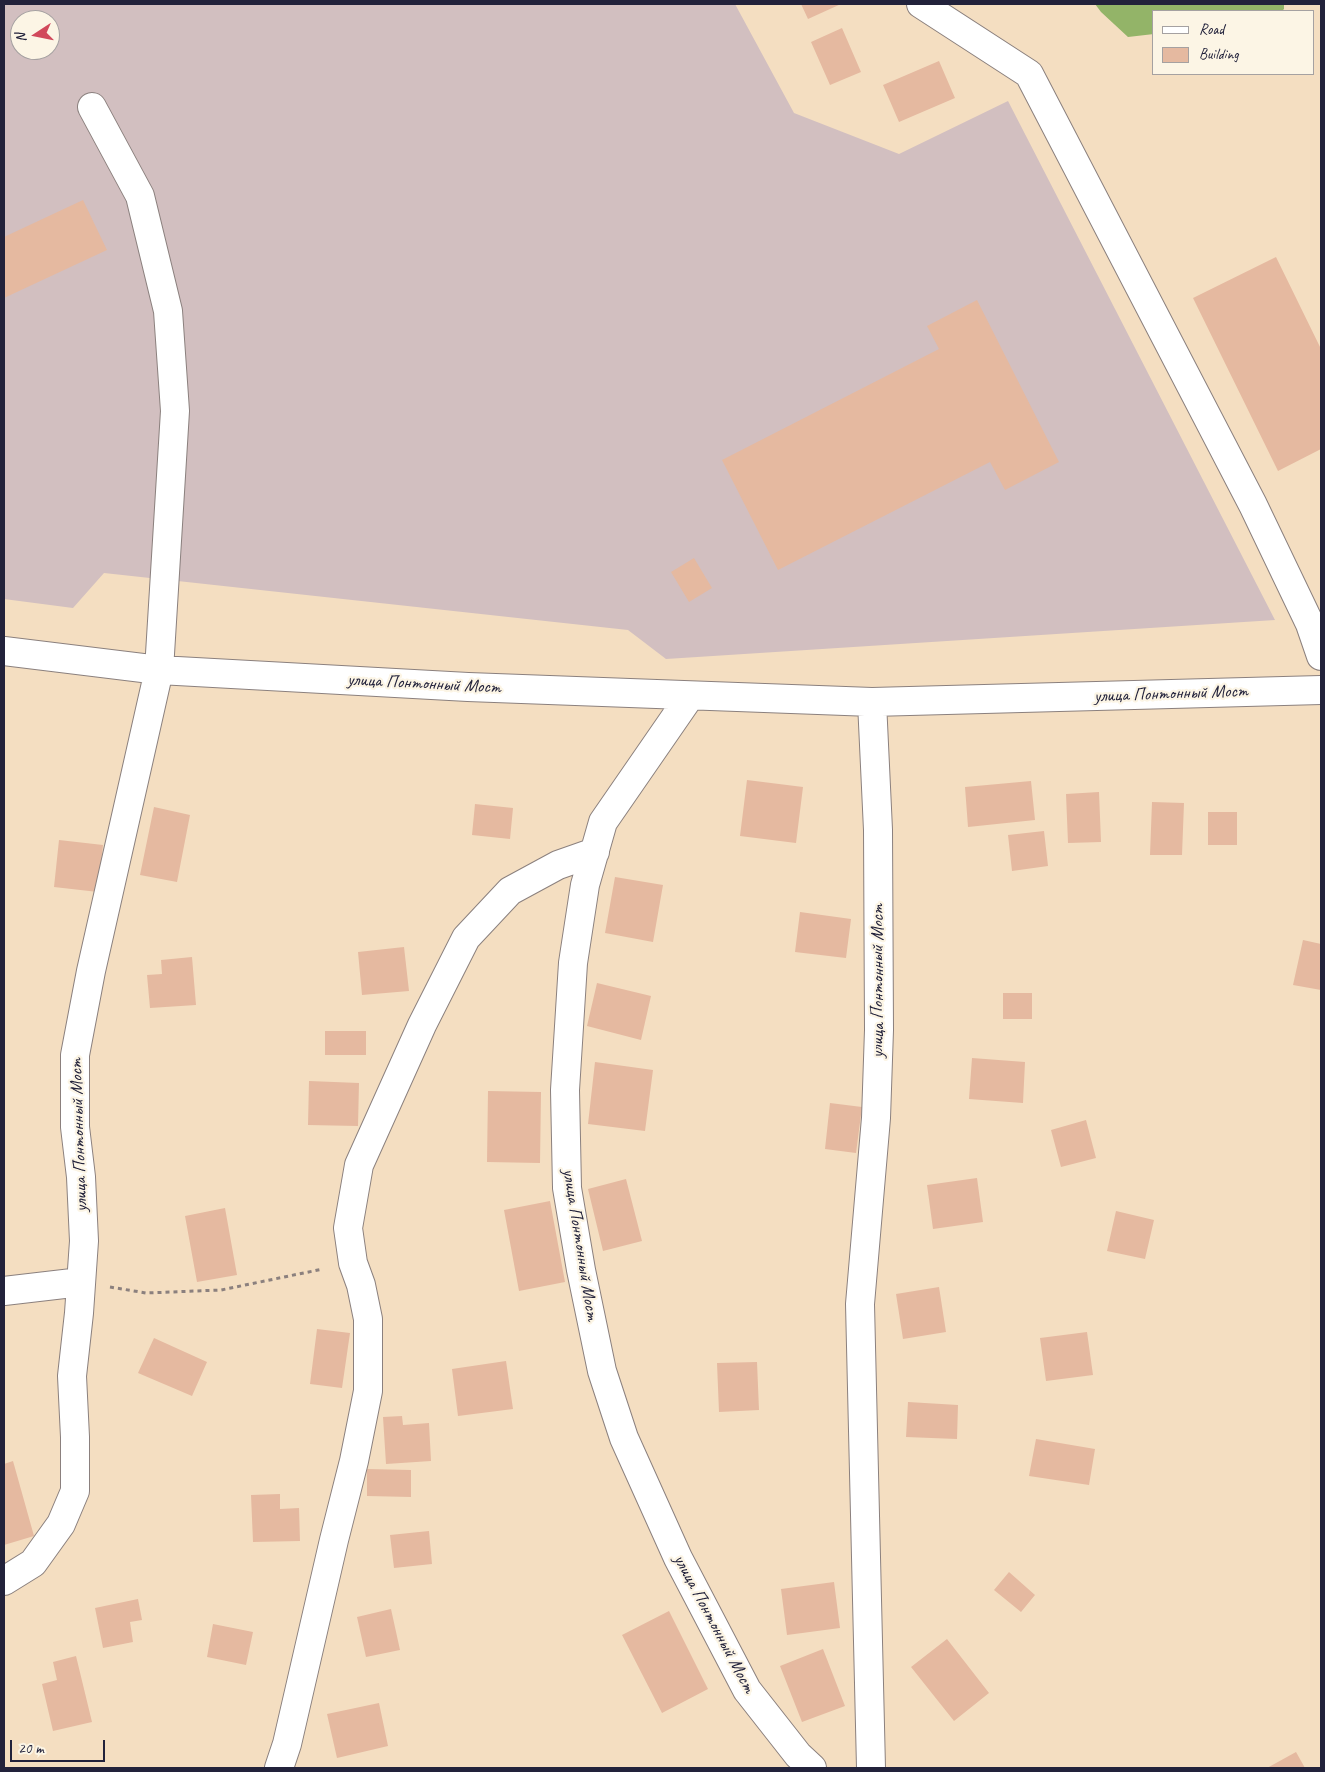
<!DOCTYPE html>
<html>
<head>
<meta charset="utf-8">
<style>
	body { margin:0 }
	#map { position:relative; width:1325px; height:1772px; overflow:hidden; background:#f4dec1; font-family:Caveat,sans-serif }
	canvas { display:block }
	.frame { position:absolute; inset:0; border:5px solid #22223b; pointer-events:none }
	.legend { position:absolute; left:1152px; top:10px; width:162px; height:65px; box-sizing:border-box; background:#fcf5e5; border:1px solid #a5a1a1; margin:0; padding:6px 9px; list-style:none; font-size:15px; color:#22223b }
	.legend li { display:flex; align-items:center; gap:10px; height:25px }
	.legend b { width:25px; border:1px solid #a5a1a1 }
	.north { position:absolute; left:10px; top:10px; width:50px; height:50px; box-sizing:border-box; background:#fcf5e5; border:1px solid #a5a1a1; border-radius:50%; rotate:259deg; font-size:14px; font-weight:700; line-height:20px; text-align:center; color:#22223b }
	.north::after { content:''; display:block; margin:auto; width:18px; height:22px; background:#d1495b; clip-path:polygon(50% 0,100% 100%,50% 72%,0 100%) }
	.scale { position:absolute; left:10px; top:1740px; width:95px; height:22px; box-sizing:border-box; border:2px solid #22223b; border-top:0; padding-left:6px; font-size:15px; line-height:18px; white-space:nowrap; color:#22223b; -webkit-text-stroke:4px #fcf5e5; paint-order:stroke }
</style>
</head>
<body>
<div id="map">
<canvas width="1325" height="1772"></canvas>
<div class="frame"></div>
<ul class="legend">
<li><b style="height:6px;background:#fff"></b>Road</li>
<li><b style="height:14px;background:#e5b9a0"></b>Building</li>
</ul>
<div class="north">N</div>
<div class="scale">20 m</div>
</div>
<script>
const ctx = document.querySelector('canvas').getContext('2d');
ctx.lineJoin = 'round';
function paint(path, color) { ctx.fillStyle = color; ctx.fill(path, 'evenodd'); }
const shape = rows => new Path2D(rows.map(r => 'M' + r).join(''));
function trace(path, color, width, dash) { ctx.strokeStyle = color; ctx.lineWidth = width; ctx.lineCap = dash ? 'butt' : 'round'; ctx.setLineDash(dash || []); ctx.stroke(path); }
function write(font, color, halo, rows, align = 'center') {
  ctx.font = font + ' Caveat,sans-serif'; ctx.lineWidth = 4.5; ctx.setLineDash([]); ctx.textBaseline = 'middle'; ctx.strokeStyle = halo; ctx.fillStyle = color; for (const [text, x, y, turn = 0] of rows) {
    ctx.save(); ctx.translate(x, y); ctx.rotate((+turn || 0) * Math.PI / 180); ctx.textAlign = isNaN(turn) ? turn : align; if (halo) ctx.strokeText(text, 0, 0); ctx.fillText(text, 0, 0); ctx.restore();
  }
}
paint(shape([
	[4,4,735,4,794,113,899,154,1008,101,1275,620,666,659,628,630,104,573,73,608,4,599],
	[20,20,50,20,50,50,20,50]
]), '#d2bfc0');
paint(shape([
	[1095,4,1284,4,1284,9,1282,11,1154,11,1154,34,1128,37,1101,12]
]), '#93b468');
paint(shape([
	[801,4,841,4,808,19],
	[842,28,861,72,830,85,811,42],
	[939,61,955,98,899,122,883,85],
	[83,200,107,250,4,298,4,237],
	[1276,257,1321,349,1321,449,1278,471,1193,298],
	[977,300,1059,462,1005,490,990,462,778,570,722,460,939,349,927,326],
	[694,558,712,588,689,602,671,572],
	[747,780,803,787,796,843,740,836],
	[1031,781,1035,820,968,827,965,787],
	[1099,792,1101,842,1068,843,1066,794],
	[1152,802,1184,803,1182,855,1150,855],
	[475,804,513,808,510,839,472,835],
	[154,807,190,815,177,882,140,875],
	[1208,812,1237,812,1237,845,1208,845],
	[1044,831,1048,866,1012,871,1008,835],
	[59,840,103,845,98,892,54,887],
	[615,877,663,885,653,942,605,933],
	[800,912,851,919,846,958,795,952],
	[1303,940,1321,944,1321,990,1293,985],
	[404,947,409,991,362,995,358,952],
	[192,957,196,1005,150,1008,147,975,162,974,161,960],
	[597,983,651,996,641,1040,587,1026],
	[1003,993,1032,993,1032,1019,1003,1019],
	[325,1031,366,1031,366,1055,325,1055],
	[972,1058,1025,1062,1023,1103,969,1099],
	[595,1062,653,1070,645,1131,588,1124],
	[309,1081,359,1083,358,1126,308,1125],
	[488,1091,541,1092,540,1163,487,1162],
	[830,1103,862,1107,856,1153,825,1149],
	[1086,1120,1096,1158,1061,1167,1051,1130],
	[977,1178,983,1222,933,1229,927,1185],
	[626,1179,642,1241,603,1251,588,1189],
	[550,1201,565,1282,519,1291,504,1210],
	[225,1208,237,1275,197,1282,185,1216],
	[1116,1211,1154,1220,1145,1259,1107,1251],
	[939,1287,946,1332,903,1339,896,1294],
	[317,1329,350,1333,342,1388,310,1384],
	[1087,1332,1093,1375,1046,1381,1040,1338],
	[154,1338,207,1362,192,1396,138,1373],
	[506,1361,513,1409,458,1416,452,1369],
	[757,1362,759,1410,719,1412,717,1363],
	[908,1402,958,1405,957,1439,906,1437],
	[402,1416,403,1425,429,1423,431,1461,386,1464,383,1417],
	[1036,1439,1095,1449,1089,1485,1029,1476],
	[13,1461,34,1536,4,1545,4,1464],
	[367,1469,411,1470,411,1497,367,1496],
	[280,1494,280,1509,299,1508,300,1541,253,1542,251,1495],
	[429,1531,432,1564,394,1568,390,1535],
	[1009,1572,1035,1595,1021,1612,994,1590],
	[834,1582,840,1628,787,1635,781,1589],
	[138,1599,142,1620,130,1622,133,1642,103,1648,95,1608],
	[391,1609,400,1650,366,1657,357,1617],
	[669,1611,708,1689,662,1713,622,1635],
	[213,1624,253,1632,246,1665,207,1657],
	[947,1639,989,1693,954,1721,911,1667],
	[823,1649,845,1706,802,1722,780,1666],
	[76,1656,92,1722,53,1731,42,1684,57,1680,53,1662],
	[379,1703,388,1746,337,1758,327,1714],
	[1296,1752,1305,1768,1267,1768]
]), '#e5b9a0');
const minor = shape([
	[921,4,1029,74,1253,505,1310,624,1321,656],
	[4,651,159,670,468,687,872,702,1321,690],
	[690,696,603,822,585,885,573,963,565,1090,567,1188,581,1270,602,1371,624,1438,678,1558,747,1690,798,1755,812,1768],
	[4,1291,81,1282],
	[4,1581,33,1563,61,1524,75,1491,75,1437,72,1376,79,1313,84,1241,81,1177,75,1127,75,1055,91,971,159,670,175,411,168,311,140,196,92,107],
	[279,1768,287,1744,334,1540,354,1461,368,1391,368,1319,361,1285,353,1263,348,1228,359,1165,422,1025,466,938,510,891,558,865,595,852],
	[871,1768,860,1304,876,1118,879,1030,878,830,872,702]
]);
trace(minor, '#8b807e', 30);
trace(shape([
	[110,1287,146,1293,221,1290,323,1269]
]), '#8b807e', 3, [4, 4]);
trace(minor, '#fff', 28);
write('18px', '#22223b', '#fcf5e5', [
	["улица Понтонный Мост",424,684,3],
	["улица Понтонный Мост",1171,694,-2],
	["улица Понтонный Мост",878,981,-90],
	["улица Понтонный Мост",79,1135,-92],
	["улица Понтонный Мост",580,1245,81],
	["улица Понтонный Мост",714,1624,62]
]);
</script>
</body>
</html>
